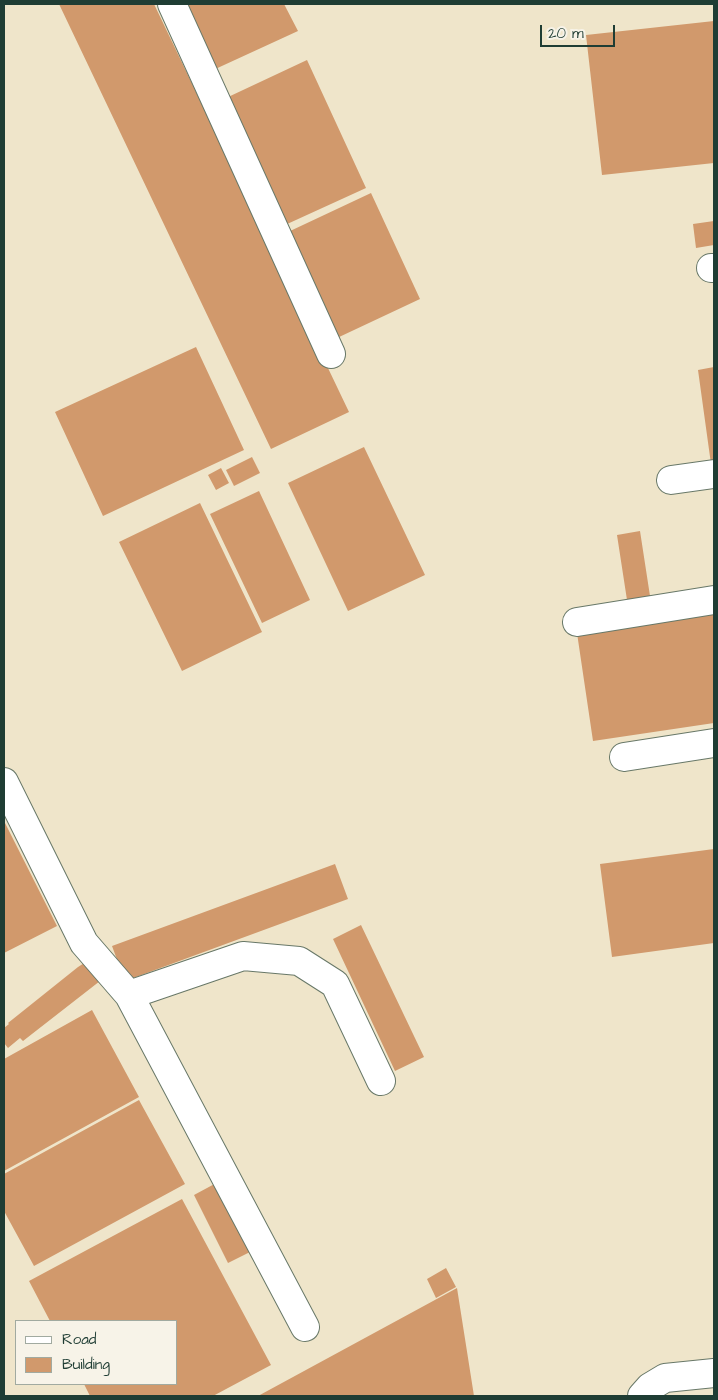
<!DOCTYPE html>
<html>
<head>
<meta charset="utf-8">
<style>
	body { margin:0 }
	#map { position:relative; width:718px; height:1400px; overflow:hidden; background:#efe5ca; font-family:"Architects Daughter",sans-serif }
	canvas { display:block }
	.frame { position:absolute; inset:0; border:5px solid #1f3d34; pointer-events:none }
	.legend { position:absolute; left:15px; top:1320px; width:162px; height:65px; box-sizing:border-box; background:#f7f3e8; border:1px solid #a1aaa0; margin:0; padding:6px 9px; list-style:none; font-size:15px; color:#1f3d34 }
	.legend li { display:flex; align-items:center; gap:10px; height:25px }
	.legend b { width:25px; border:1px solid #a1aaa0 }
	.scale { position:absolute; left:540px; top:25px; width:75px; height:22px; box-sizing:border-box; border:2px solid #1f3d34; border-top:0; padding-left:6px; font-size:15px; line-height:18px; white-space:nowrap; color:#1f3d34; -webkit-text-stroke:4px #f7f3e8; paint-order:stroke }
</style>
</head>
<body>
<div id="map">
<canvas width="718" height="1400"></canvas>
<div class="frame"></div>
<ul class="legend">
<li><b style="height:6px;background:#fff"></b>Road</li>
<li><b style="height:14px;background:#d1996c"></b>Building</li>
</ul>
<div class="scale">20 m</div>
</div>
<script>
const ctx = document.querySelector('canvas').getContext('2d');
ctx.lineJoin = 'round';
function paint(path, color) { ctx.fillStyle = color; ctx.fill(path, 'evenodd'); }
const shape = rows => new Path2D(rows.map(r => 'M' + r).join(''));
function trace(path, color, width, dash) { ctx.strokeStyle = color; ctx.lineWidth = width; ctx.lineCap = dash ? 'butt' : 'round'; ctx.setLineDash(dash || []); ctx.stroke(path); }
paint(shape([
	[59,4,154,4,349,412,271,449],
	[180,4,284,4,298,31,211,71],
	[714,21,714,163,602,175,586,35],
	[307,60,366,188,285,225,226,98],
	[371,193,420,299,337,338,288,232],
	[714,221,714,245,696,248,693,224],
	[196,347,244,450,103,516,55,412],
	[714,367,714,464,711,464,698,370],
	[364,447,425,575,348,611,288,483],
	[252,457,260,473,234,486,226,470],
	[221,468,229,483,216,490,208,475],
	[259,491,310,600,262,623,210,514],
	[200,503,262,632,182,671,119,542],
	[640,531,650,596,627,600,617,535],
	[714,613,714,723,593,741,577,633],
	[4,821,57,926,4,953],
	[714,849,714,943,612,957,600,864],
	[335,864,348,899,125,981,112,946],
	[361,925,424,1057,395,1071,333,939],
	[89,960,100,981,23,1041,20,1038,8,1048,4,1043,4,1028,9,1024,8,1023,78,967],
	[92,1010,139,1097,4,1171,4,1059],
	[139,1100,185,1184,34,1266,4,1211,4,1174],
	[220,1181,254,1250,228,1263,194,1195],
	[182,1199,271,1365,213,1396,90,1396,84,1384,176,1384,176,1321,50,1321,29,1281],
	[446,1268,456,1287,436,1298,427,1279],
	[457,1288,474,1396,258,1396]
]), '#d1996c');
const minor = shape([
	[172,4,331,354],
	[711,268,714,268],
	[671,480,714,474],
	[577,622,714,600],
	[624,757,714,743],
	[4,782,84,943,129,995,243,956,299,961,335,984,381,1081],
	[129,995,305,1327],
	[642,1396,650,1387,665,1378,714,1373]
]);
trace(minor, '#687868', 30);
trace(minor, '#fff', 28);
</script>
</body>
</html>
